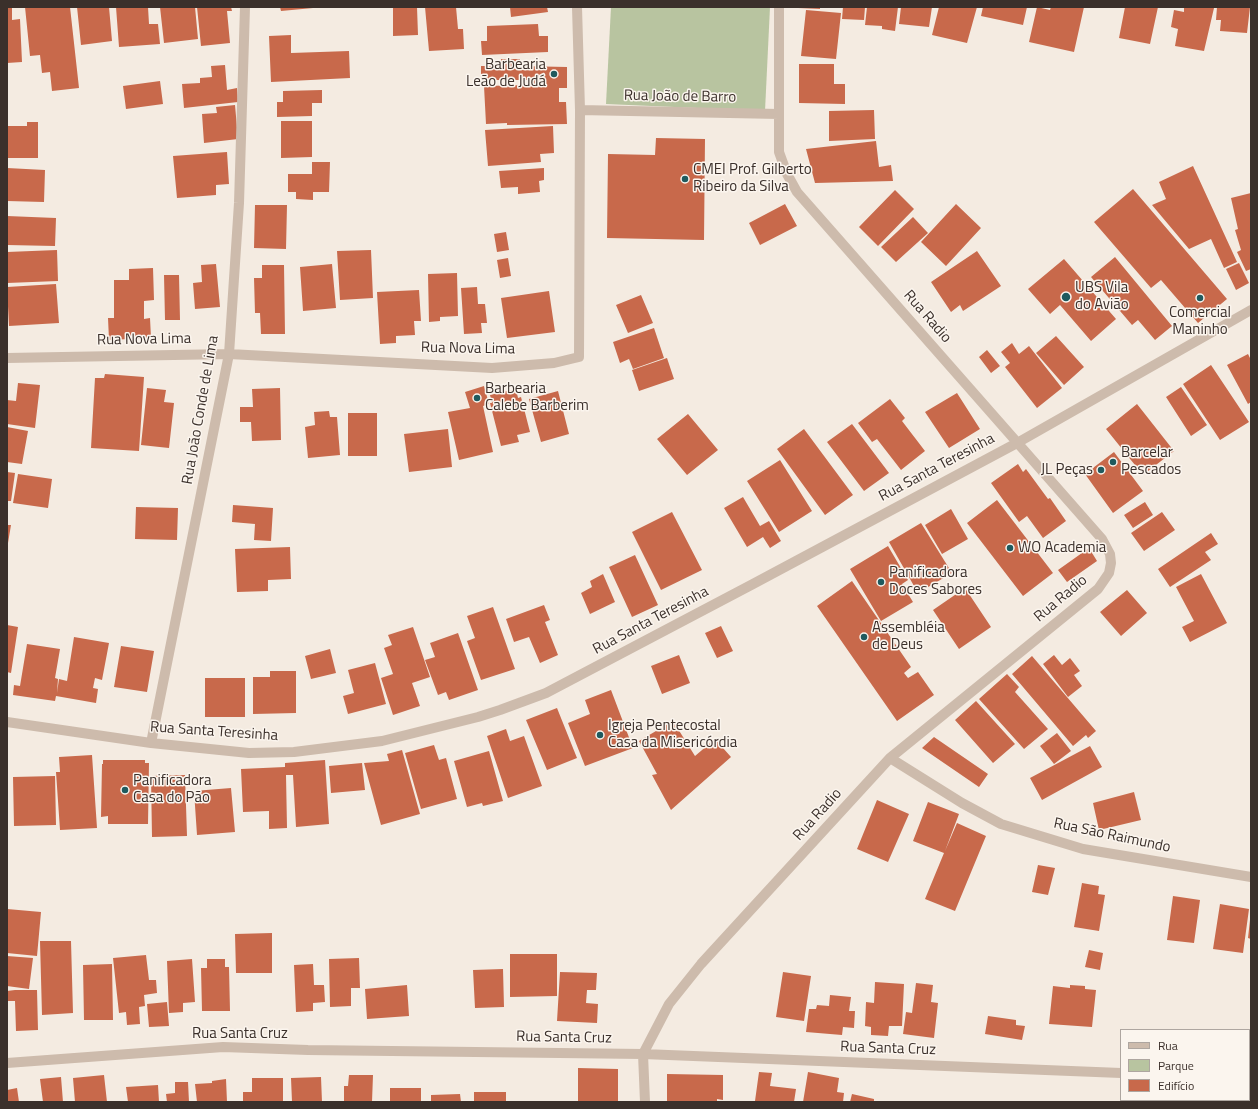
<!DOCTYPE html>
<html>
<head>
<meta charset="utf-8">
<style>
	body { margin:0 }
	#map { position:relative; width:1258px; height:1109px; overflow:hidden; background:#f4ebe1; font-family:"Titillium Web",sans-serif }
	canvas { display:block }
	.frame { position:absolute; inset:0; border:8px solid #3b302b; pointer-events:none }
	.legend { position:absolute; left:1120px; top:1029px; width:130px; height:72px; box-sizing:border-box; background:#fbf5ee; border:1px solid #aea6a0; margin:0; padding:5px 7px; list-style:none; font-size:12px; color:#3b302b }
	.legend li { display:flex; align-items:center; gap:8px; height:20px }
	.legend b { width:20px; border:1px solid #aea6a0 }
</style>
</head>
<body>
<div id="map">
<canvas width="1258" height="1109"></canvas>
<div class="frame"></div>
<ul class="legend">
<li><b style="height:5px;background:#cdbbac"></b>Rua</li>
<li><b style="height:11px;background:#b8c4a0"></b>Parque</li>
<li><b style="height:11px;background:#c8694b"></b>Edifício</li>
</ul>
</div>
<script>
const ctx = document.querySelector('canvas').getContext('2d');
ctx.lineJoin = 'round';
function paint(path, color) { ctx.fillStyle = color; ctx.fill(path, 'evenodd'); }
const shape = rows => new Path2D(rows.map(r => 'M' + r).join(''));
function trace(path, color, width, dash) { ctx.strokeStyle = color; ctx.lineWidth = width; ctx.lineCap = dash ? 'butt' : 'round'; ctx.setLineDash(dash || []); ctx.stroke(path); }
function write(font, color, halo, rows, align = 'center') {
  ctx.font = font + ' "Titillium Web",sans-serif'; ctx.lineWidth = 3; ctx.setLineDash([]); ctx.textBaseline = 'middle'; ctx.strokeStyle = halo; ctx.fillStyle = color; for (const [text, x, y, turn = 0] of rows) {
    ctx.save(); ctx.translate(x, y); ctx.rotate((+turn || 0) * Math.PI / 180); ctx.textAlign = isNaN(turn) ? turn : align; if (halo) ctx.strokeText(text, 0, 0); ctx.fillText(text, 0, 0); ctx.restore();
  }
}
paint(shape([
	[611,7,770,7,765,111,606,104]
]), '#b8c4a0');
paint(shape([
	[7,7,12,7,12,20,20,19,22,62,7,63],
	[25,7,70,7,79,88,52,91,50,72,42,73,40,55,30,56],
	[77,7,109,7,112,41,81,45],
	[116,7,148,7,149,24,158,24,160,44,119,47],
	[160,7,195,7,198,39,164,43],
	[197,7,231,7,232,11,227,11,230,43,201,46],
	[280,7,313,7,313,8,281,11],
	[393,7,417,7,418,35,393,36],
	[425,7,456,7,458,29,463,29,464,49,429,51],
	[510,7,547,7,548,12,511,17],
	[798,7,820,7,820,9,798,8],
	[843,7,865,7,864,20,842,19],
	[867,7,898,7,895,31,882,29,882,26,865,25],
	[901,7,932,7,929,27,899,24],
	[939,7,977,7,967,43,932,35],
	[983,7,1027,7,1023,25,981,16],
	[1037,7,1050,10,1051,7,1084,7,1074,52,1029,42],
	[1125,7,1158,7,1150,44,1119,38],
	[1184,7,1214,8,1204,51,1175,46,1178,29,1171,27,1174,10,1184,12],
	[1217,7,1250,7,1247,33,1220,31,1221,20,1216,20],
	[806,10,841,13,836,59,801,56],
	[538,24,539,36,548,36,548,52,482,55,481,41,487,41,487,26],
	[291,35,291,53,349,51,350,78,271,82,269,36],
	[501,59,520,59,520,66,567,67,567,88,559,88,559,102,566,102,567,124,507,125,507,123,486,124,484,86,528,85,528,80,481,80,481,66,501,66],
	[799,64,834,64,834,84,845,84,845,104,799,103],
	[225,65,227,90,237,88,238,102,184,108,182,84,200,83,200,78,212,77,211,66],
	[160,81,163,104,126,109,123,86],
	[322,90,322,103,312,103,312,116,277,117,277,102,283,102,283,91],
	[235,105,238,139,204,143,202,114,217,113,216,107],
	[874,110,875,139,829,141,829,111],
	[281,121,312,121,312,157,281,158],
	[27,122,38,122,38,158,7,158,7,126,27,126],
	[553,126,554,153,540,154,541,162,488,166,485,130],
	[656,138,705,139,704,240,607,238,608,154,655,155],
	[876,141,879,167,891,165,893,181,815,183,806,149],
	[227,152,229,184,216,185,216,195,177,198,173,156],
	[312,162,330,162,329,192,313,192,313,200,296,199,296,192,288,192,288,174,312,174],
	[1193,166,1237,262,1224,268,1211,239,1189,249,1152,205,1166,199,1159,182],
	[7,168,45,170,44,202,7,201],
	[544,168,544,180,539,181,540,192,518,194,518,187,501,188,499,171],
	[1133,189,1227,299,1198,323,1161,280,1151,288,1094,222],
	[895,190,914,209,878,246,859,227],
	[1251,193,1251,269,1246,271,1237,252,1241,250,1235,230,1238,229,1231,198],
	[785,204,797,226,760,245,749,223],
	[956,204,981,228,946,266,921,242],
	[255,205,287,205,286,249,254,248],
	[7,216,56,218,55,246,7,245],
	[913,217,928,233,896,262,881,247],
	[506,232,509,250,497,252,494,234],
	[57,250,58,281,7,283,7,252],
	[371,250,373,298,340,300,337,251],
	[977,251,1001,286,963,311,960,305,951,312,931,282],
	[1115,257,1172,326,1155,340,1138,320,1132,325,1091,277],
	[508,258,511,276,500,278,497,260],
	[1064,259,1116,319,1091,341,1060,305,1050,314,1028,289],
	[1239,263,1249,283,1236,290,1226,269],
	[216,264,220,307,195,309,193,283,202,282,201,265],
	[332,264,336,308,303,311,300,267],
	[262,265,284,265,285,334,261,334,260,313,255,313,254,278,262,278],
	[153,268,154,300,144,301,144,319,150,318,151,338,109,340,108,318,114,318,114,280,129,280,129,269],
	[457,273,458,316,440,317,440,321,429,322,428,274],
	[164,275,179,275,180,320,165,320],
	[56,284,59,323,9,326,7,287],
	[477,287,478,304,485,304,487,323,481,323,482,333,464,334,461,288],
	[419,290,421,321,414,321,415,335,396,336,396,343,380,344,377,292],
	[549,291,555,332,507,338,501,298],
	[641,295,653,323,628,333,616,305],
	[654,328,664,358,633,369,629,359,620,363,613,342],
	[1056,336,1084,367,1064,385,1036,353],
	[1012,343,1019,354,1029,346,1062,388,1037,408,1005,367,1010,363,1001,352],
	[987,350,1000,366,991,373,979,357],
	[1248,354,1251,360,1251,402,1248,404,1227,365],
	[667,358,674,379,639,391,632,370],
	[1211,365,1249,422,1220,440,1183,384],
	[105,374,144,377,139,451,91,448,95,378,104,378],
	[18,383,40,385,35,428,7,424,7,400,16,401],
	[484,386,489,404,483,406,493,452,459,460,448,412,470,408,465,392],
	[1181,387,1207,425,1191,436,1166,397],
	[147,388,166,390,164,402,174,403,169,448,141,445],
	[280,388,281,440,252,441,251,422,240,422,240,407,253,407,252,389],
	[516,389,518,398,521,397,530,432,517,435,519,442,501,446,490,403,492,403,490,395],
	[558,391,569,434,541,442,529,399],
	[957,393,980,429,949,448,925,412],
	[890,399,905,418,902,421,925,451,901,470,877,439,872,442,858,423],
	[1137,404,1174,451,1143,475,1106,429],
	[329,411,330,417,337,417,340,455,308,458,305,427,315,425,314,412],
	[348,413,377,413,377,456,348,456],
	[688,414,718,450,687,475,657,439],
	[852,424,889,473,864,491,827,442],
	[7,427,28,431,22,464,7,462],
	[448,429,452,467,409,472,404,434],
	[804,429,853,495,825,515,777,449],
	[1114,452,1143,491,1113,513,1085,474],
	[780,460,812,511,779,532,747,481],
	[1018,464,1023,472,1026,469,1048,499,1050,498,1066,521,1043,538,1027,516,1019,522,991,483],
	[7,472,15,473,11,501,7,501],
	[18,474,52,479,48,508,13,503],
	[743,497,760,526,769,521,781,541,770,548,763,537,747,547,724,508],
	[997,500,1053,573,1023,596,967,523],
	[1145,502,1153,515,1133,528,1124,515],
	[233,505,273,508,271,541,254,540,255,524,232,522],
	[136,507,178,508,177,540,135,539],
	[951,509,968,539,942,554,925,525],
	[672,512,702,570,661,590,632,532],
	[1162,512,1175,530,1144,551,1131,533],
	[921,523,952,573,918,593,889,542],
	[7,525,11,525,8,543,7,543],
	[1211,533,1218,544,1205,552,1211,560,1170,587,1158,569],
	[888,546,908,580,902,584,913,602,881,621,850,569],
	[290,547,291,579,268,580,268,591,237,592,235,549],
	[1089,548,1097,561,1067,582,1058,570],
	[635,555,658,605,632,617,609,567],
	[603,574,615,602,590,614,581,593,592,587,590,581],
	[1201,574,1227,623,1190,642,1182,627,1194,621,1176,587],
	[852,581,911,667,904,673,908,678,918,672,934,695,897,721,817,606],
	[965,588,991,627,959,649,933,610],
	[1127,590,1147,613,1121,636,1100,612],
	[544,605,550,620,545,622,558,655,540,663,529,637,514,642,506,619],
	[493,607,515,669,481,680,467,641,475,638,467,616],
	[7,625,18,627,11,673,7,672],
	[721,626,733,651,717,658,705,633],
	[413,627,430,677,412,683,420,706,393,715,381,678,393,674,384,648,392,645,388,635],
	[458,633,478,690,449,700,446,692,438,695,425,660,435,657,430,643],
	[74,637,109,643,102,680,95,678,93,688,98,689,96,703,56,696,55,701,13,695,14,685,20,686,27,644,60,649,55,678,58,679,57,693,59,679,67,681],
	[121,646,154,651,147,692,114,687],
	[330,649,336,673,311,679,305,656],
	[679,655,690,683,662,694,651,666],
	[1054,655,1062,665,1070,658,1080,671,1074,675,1082,686,1068,697,1043,664],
	[1032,656,1096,731,1088,738,1086,735,1073,746,1012,674],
	[375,663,386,704,348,714,343,696,354,693,348,670],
	[270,671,296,671,296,713,253,714,253,677,270,677],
	[1007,674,1019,687,1015,692,1048,729,1024,749,979,699],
	[205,678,245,678,245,717,205,717],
	[611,690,633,748,585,766,568,723,590,714,585,700],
	[976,701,1015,744,993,763,955,720],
	[557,708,577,758,547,770,526,720],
	[673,721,695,756,715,739,731,757,671,810,652,775,657,774,639,741],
	[506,729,510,741,524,736,542,786,508,798,487,736],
	[1057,733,1071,751,1054,764,1040,746],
	[934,737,988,774,979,787,922,748],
	[434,745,439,760,446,758,457,799,421,809,405,753],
	[1090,746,1102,767,1042,800,1030,778],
	[402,750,420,814,381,825,364,763,389,761,387,754],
	[489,751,503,801,483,806,482,803,467,807,454,761],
	[92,755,97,828,60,830,56,772,60,772,59,757],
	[103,760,145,760,145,763,149,763,148,824,108,824,108,816,101,817,102,764,103,764],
	[325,760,329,824,296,827,293,775,286,775,287,828,269,829,269,811,243,812,241,769,285,767,285,763],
	[362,763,365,790,331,793,329,766],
	[185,775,187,836,152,837,151,776],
	[55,776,56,825,14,826,13,777],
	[231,788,235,832,197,835,194,791],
	[1134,792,1141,820,1099,830,1093,803],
	[877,800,909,814,888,862,857,849],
	[928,802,959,814,945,851,957,823,986,836,955,911,925,899,944,853,913,841],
	[1038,865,1055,868,1048,895,1032,892],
	[1082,883,1099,886,1098,894,1105,895,1099,931,1074,927],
	[1173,896,1200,900,1194,943,1167,940],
	[1220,904,1249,909,1243,953,1213,949],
	[7,909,41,912,37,956,7,953],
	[1250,920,1251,920,1251,939,1248,938],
	[272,933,272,973,236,973,235,934],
	[40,941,71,941,73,1013,42,1015],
	[1089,950,1103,953,1100,970,1085,967],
	[510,954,557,954,557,996,510,997],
	[146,955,149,980,156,980,157,993,144,995,145,1006,139,1007,140,1024,127,1025,126,1012,119,1013,113,958],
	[7,956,33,958,29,989,7,986],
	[359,958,360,988,351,988,351,1006,330,1007,329,959],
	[192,959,195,1002,183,1003,183,1012,169,1013,167,961],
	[207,959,225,959,225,967,229,967,230,1011,202,1011,201,968,207,968],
	[112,964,113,1020,84,1020,83,965],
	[313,964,314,985,324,985,325,1002,313,1003,313,1011,296,1012,294,965],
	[503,969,504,1007,475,1008,473,970],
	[560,972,597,973,596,990,587,990,586,1003,598,1004,597,1023,557,1021],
	[783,972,811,976,804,1021,776,1017],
	[875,982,904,984,902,1026,889,1026,888,1036,871,1035,871,1027,865,1026,866,1002,874,1003],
	[916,983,933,985,931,1002,938,1003,934,1038,903,1034,906,1012,912,1013],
	[407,985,409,1016,367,1019,365,989],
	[1070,985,1085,986,1085,989,1096,990,1092,1027,1049,1024,1053,986,1070,988],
	[15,990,37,990,38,1030,16,1031,15,1001,7,1001,7,991],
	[830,995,851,997,849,1011,855,1011,854,1028,843,1027,842,1035,806,1032,809,1009,816,1009,817,1005,829,1006],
	[167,1002,169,1026,149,1027,147,1004],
	[988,1016,1016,1020,1016,1025,1025,1026,1022,1040,985,1034],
	[578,1068,618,1069,618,1102,578,1102],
	[759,1072,772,1073,770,1086,796,1089,794,1102,755,1101],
	[808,1072,839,1078,837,1092,844,1093,843,1102,803,1102],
	[667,1074,723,1075,723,1100,717,1099,717,1102,667,1102],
	[104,1075,107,1102,75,1102,73,1078],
	[349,1075,373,1075,372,1102,344,1102,344,1086,348,1086],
	[61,1077,63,1102,43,1102,40,1079],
	[321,1077,322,1102,292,1102,291,1078],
	[252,1078,283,1078,283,1102,243,1102,243,1092,252,1092],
	[226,1079,227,1102,197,1102,195,1084,212,1083,212,1081],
	[175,1082,188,1082,189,1102,167,1102,166,1094,175,1093],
	[158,1085,159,1102,128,1102,126,1087],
	[17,1088,19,1102,7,1102,7,1090],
	[390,1088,421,1088,421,1102,390,1102],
	[474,1092,506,1092,506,1102,474,1102],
	[460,1094,461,1102,431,1102,431,1095],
	[852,1094,874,1099,874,1102,850,1102]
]), '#c8694b');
trace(shape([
	[580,110,779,114],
	[7,358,229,354,492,368,554,363,579,357,580,110,577,7],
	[7,722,151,743,249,753,294,752,382,741,478,717,500,710,546,693,753,584,1017,443,1251,310],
	[151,743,229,354,239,203,245,7],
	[890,758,962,803,1001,824,1083,849,1251,877],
	[7,1063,223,1047,308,1050,643,1054,1121,1073],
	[1249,1078,1251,1078],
	[645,1102,643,1054,669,1004,701,964,890,758,1098,589,1109,573,1111,563,1110,554,1102,539,797,192,787,174,779,152,779,7]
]), '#cdbbac', 10);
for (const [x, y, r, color] of [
	[554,74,4,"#1f5a5e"],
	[685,179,4,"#1f5a5e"],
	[1066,297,5,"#1f5a5e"],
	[1200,298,4,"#1f5a5e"],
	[477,398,4,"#1f5a5e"],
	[1113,462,4,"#1f5a5e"],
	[1101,470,4,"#1f5a5e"],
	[1010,548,4,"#1f5a5e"],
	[881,582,4,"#1f5a5e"],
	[864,637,4,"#1f5a5e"],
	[600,735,4,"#1f5a5e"],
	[125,790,4,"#1f5a5e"]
]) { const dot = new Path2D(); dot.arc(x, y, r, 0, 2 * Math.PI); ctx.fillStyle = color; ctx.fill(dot); trace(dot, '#fbf5ee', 1.5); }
write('15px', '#3b302b', '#fbf5ee', [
	["Barbearia",546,65,"right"],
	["Leão de Judá",546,82,"right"],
	["CMEI Prof. Gilberto",693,170],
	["Ribeiro da Silva",693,187],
	["UBS Vila",1075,288],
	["do Avião",1075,305],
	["Comercial",1200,313,"center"],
	["Maninho",1200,330,"center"],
	["Barbearia",485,389],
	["Calebe Barberim",485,406],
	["Barcelar",1121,453],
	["Pescados",1121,470],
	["JL Peças",1093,470,"right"],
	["WO Academia",1018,548],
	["Panificadora",889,573],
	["Doces Sabores",889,590],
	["Assembléia",872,628],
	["de Deus",872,645],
	["Igreja Pentecostal",608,726],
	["Casa da Misericórdia",608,743],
	["Panificadora",133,781],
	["Casa do Pão",133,798]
], 'left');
write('15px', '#3b302b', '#fbf5ee', [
	["Rua João de Barro",680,97,1],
	["Rua Radio",927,317,49],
	["Rua Nova Lima",144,340,-1],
	["Rua Nova Lima",468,349,1],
	["Rua João Conde de Lima",201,410,-80],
	["Rua Santa Teresinha",937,468,-28],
	["Rua Radio",1061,599,-40],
	["Rua Santa Teresinha",651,621,-28],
	["Rua Santa Teresinha",214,732,4],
	["Rua Radio",818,815,-48],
	["Rua São Raimundo",1112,836,12],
	["Rua Santa Cruz",240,1034],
	["Rua Santa Cruz",564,1038,1],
	["Rua Santa Cruz",888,1049,2]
]);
</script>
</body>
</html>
